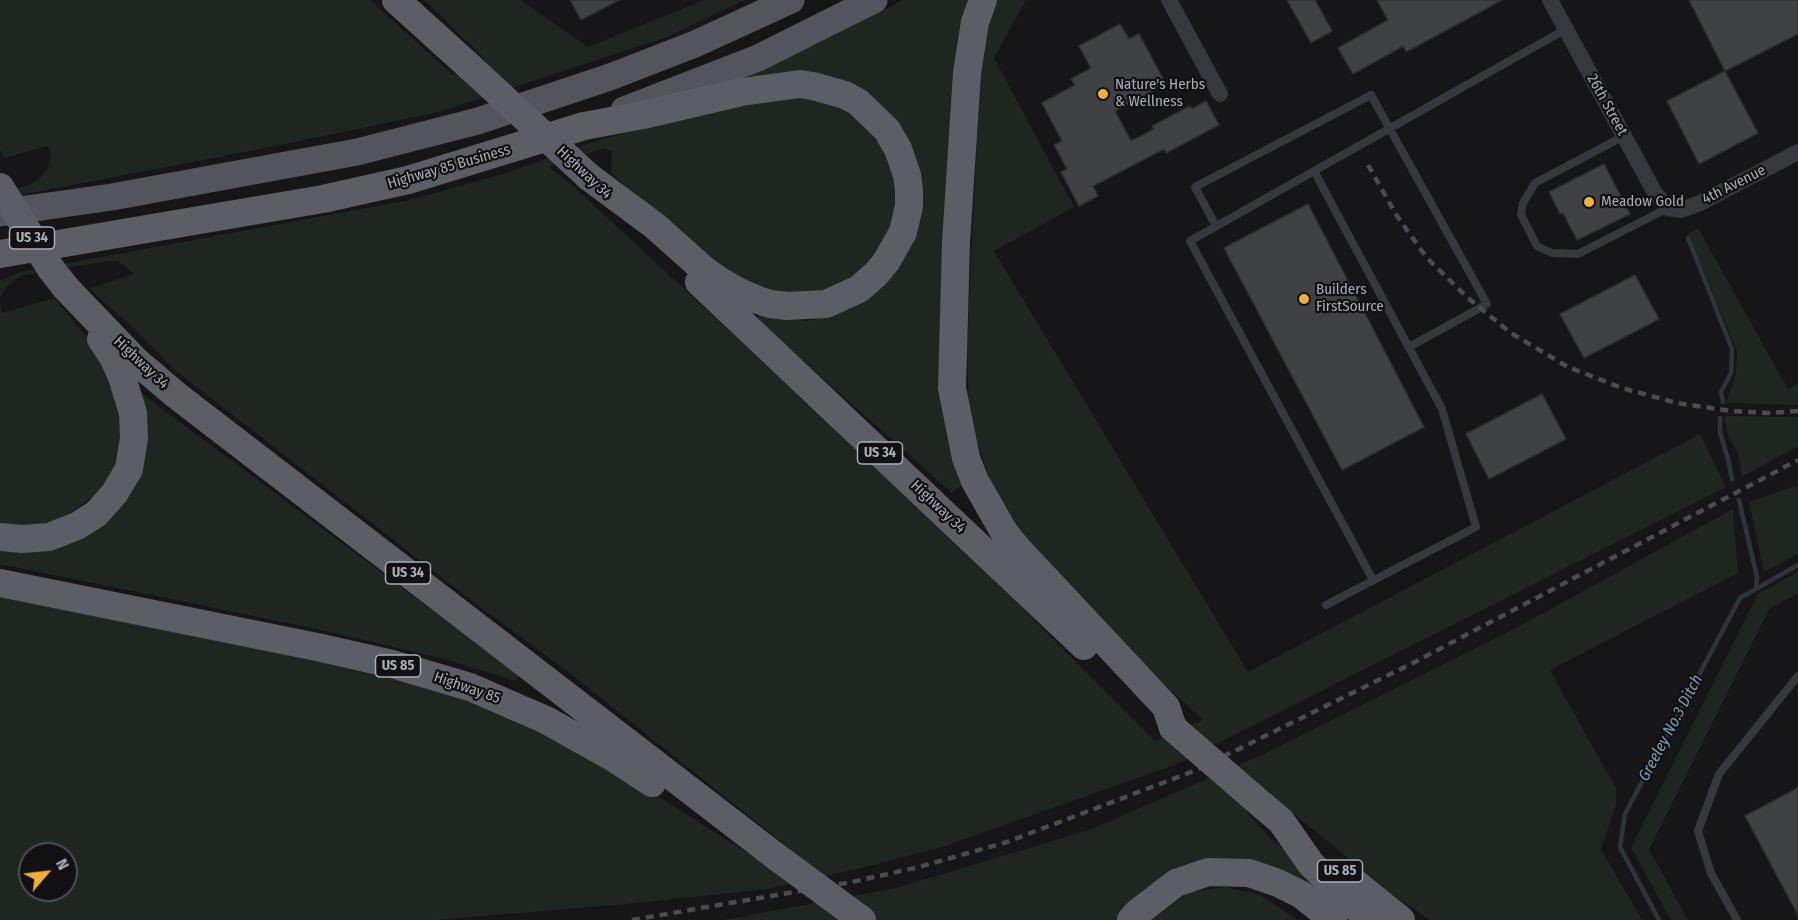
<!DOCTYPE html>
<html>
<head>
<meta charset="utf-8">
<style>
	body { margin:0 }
	#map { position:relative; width:1798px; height:920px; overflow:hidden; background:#161618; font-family:"Fira Sans Condensed",sans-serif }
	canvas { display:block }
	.north { position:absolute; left:18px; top:842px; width:60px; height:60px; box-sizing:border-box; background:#111113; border:2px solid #4d4f55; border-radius:50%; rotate:62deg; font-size:16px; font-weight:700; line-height:24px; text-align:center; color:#a8adb8 }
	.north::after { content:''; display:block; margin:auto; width:21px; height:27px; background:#f2b134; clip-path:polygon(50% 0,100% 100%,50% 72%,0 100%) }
</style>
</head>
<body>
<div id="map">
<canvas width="1798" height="920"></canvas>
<div class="north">N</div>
</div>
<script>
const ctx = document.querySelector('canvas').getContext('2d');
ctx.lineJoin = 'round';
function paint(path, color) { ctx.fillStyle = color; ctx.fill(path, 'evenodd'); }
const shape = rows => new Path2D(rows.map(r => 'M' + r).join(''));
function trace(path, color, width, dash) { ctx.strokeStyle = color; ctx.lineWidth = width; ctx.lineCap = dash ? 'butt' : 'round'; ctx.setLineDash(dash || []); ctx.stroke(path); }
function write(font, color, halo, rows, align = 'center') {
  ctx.font = font + ' "Fira Sans Condensed",sans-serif'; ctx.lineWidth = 4.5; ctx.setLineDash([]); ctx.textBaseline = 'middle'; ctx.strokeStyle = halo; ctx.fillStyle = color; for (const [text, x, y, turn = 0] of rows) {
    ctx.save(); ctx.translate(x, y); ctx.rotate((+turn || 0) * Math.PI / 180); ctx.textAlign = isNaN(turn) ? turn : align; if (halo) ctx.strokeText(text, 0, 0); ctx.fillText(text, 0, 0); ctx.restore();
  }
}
paint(shape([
	[0,0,370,0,453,75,485,59,424,0,521,0,588,47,704,0,745,0,667,37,439,112,276,146,0,199,0,191,27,186,39,179,48,168,51,154,48,146,4,158,0,148],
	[903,0,971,0,964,483,952,493,756,319,762,310,786,318,807,321,836,313,914,231,867,94,834,77,801,75,750,78,748,74,804,45,808,49],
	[993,0,1026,0,994,58,1074,207,994,251,1248,672,1700,434,1726,487,1177,764,942,847,866,867,767,889,627,904,435,920,0,920,0,594,175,629,417,685,488,705,525,721,655,794,755,858,793,851,567,671,476,604,176,371,127,322,89,289,134,274,122,264,116,261,107,261,21,276,5,288,0,298,0,281,20,272,410,200,506,173,599,140,657,125,742,100,799,94,833,102,861,119,882,141,899,195,894,223,871,263,837,289,809,300,754,290,725,276,611,173,612,151,604,148,549,167,571,184,940,526,1155,741,1203,720,1122,645,1008,518,986,469,969,418,967,347,981,55],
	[30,854,66,854,66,890,30,890],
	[1698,228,1788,389,1798,384,1798,405,1726,403,1736,374,1737,351,1688,234],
	[54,298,95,347,122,394,122,449,111,475,96,494,61,520,29,526,0,523,0,304,2,313],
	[141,393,519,675,516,681,444,659,317,629,0,564,0,545,105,516],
	[1724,416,1798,417,1798,446,1742,477,1738,454,1728,435],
	[1798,485,1798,554,1764,572,1749,502],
	[1733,509,1738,573,1550,670,1616,788,1616,805,1601,849,1642,920,1430,920,1393,895,1275,798,1246,812,1272,840,1298,861,1332,898,1261,863,1119,920,723,920,896,888,1089,830,1264,754,1516,628],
	[1798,572,1798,593,1769,609,1649,849,1688,920,1671,920,1631,848,1758,594],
	[1225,887,1260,895,1298,920,1151,920,1189,892]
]), '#1e261f');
trace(shape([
	[1688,238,1732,349,1731,373,1721,392,1723,402],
	[1720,418,1720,433,1728,459,1732,479],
	[1739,500,1757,577,1756,588],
	[1659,920,1620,847,1625,814,1740,598,1798,565]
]), '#2c353c', 4.5);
const building = shape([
	[570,0,619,0,581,20,570,0],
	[1287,0,1315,0,1332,31,1311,43,1287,0],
	[1377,0,1502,0,1406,52,1403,46,1353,74,1338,48,1388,20,1377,0],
	[1689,0,1798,0,1798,34,1725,71,1689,0],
	[1120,24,1129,39,1139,34,1166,84,1115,111,1131,141,1154,129,1152,126,1190,106,1192,109,1206,101,1219,125,1166,153,1164,149,1093,186,1098,196,1079,206,1061,172,1067,169,1054,145,1062,141,1042,103,1075,85,1071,79,1091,68,1079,46,1120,24],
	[1725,71,1758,133,1699,164,1667,101,1725,71],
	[1604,164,1630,214,1577,240,1563,213,1560,214,1549,192,1604,164],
	[1308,204,1424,427,1342,470,1224,248,1308,204],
	[1635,275,1659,319,1584,358,1560,314,1635,275],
	[1542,394,1566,439,1489,479,1466,434,1542,394],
	[1798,788,1798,915,1745,816,1798,788]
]);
paint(building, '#404145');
trace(building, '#303034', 1.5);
trace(shape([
	[1624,136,1535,183,1523,203,1521,215,1537,246,1552,253,1578,254,1668,208],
	[1314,171,1442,409,1476,527,1326,605],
	[1216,226,1195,187,1371,95,1487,304,1409,347],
	[1373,580,1190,241,1566,29],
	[1737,920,1711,873,1698,831,1719,774,1798,676]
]), '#37383d', 8);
trace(shape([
	[1169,0,1220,94],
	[1550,0,1655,193,1668,208,1681,210,1700,203,1798,152]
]), '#37383d', 16);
trace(shape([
	[624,110,758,58,874,0],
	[0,213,112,197,357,152,478,121,610,77,695,44,791,0]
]), '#53555c', 27);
trace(shape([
	[396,0,470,67],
	[983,0,975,22,967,73,956,243,952,388,966,458,975,481,1004,532,1017,548,1166,707,1173,728],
	[0,254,323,199,408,180,584,126,643,115,741,92,800,84,813,86,845,95,858,102,887,130,898,149,907,175,909,190,909,206,903,232,886,262,877,273,859,289,826,304,787,306,770,304,758,300,739,292,718,280,702,268,655,226,589,177],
	[699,282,1084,646],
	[66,288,136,361,176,395,774,855],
	[0,537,22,539,49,537,77,526,96,514,114,494,129,469,134,438,133,413,122,377,113,357,101,339],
	[0,583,317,647,392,664,470,687,546,720,612,757,652,783],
	[1262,805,1281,821,1311,864,1369,920],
	[1354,882,1401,920],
	[1131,920,1137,913,1176,883,1208,872,1249,873,1278,883,1302,895,1333,920]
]), '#5b5e65', 28);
trace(shape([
	[1368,165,1397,216,1427,258,1468,298,1511,333,1568,367,1622,388,1677,403,1731,411,1769,413,1798,411],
	[632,920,852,882,919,867,1007,842,1194,771,1411,664,1798,460]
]), '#4a4c52', 4.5, [8, 6]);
trace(shape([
	[470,67,589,177],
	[0,187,51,269,66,288],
	[1173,728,1262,805],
	[774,855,862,920]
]), '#5b5e65', 28);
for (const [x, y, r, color] of [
	[1103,94,6,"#f2b134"],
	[1589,202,6,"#f2b134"],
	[1304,299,6,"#f2b134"]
]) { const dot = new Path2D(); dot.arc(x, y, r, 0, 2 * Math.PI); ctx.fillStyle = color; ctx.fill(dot); trace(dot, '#111113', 2); }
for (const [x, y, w] of [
	[32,238,45],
	[880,453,45],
	[408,573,45],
	[398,666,45],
	[1340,871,45]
]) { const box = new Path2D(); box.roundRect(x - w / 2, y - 11, w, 22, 4.5); ctx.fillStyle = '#111113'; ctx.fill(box); trace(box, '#a8adb8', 1.5); }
write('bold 14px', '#a8adb8', null, [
	["US 34",32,238],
	["US 34",880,453],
	["US 34",408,573],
	["US 85",398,666],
	["US 85",1340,871]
]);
write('15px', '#a8adb8', '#111113', [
	["Nature's Herbs",1115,85],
	["& Wellness",1115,102],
	["Meadow Gold",1601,202],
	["Builders",1316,290],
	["FirstSource",1316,307]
], 'left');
write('15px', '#a8adb8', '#111113', [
	["26th Street",1607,105,61],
	["Highway 85 Business",449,167,-16],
	["Highway 34",584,173,43],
	["4th Avenue",1734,185,-27],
	["Highway 34",141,363,43],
	["Highway 34",938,507,43],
	["Highway 85",467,688,19]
]);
write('italic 16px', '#7f9bb3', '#111113', [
	["Greeley No.3 Ditch",1671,728,-62]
]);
</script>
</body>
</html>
